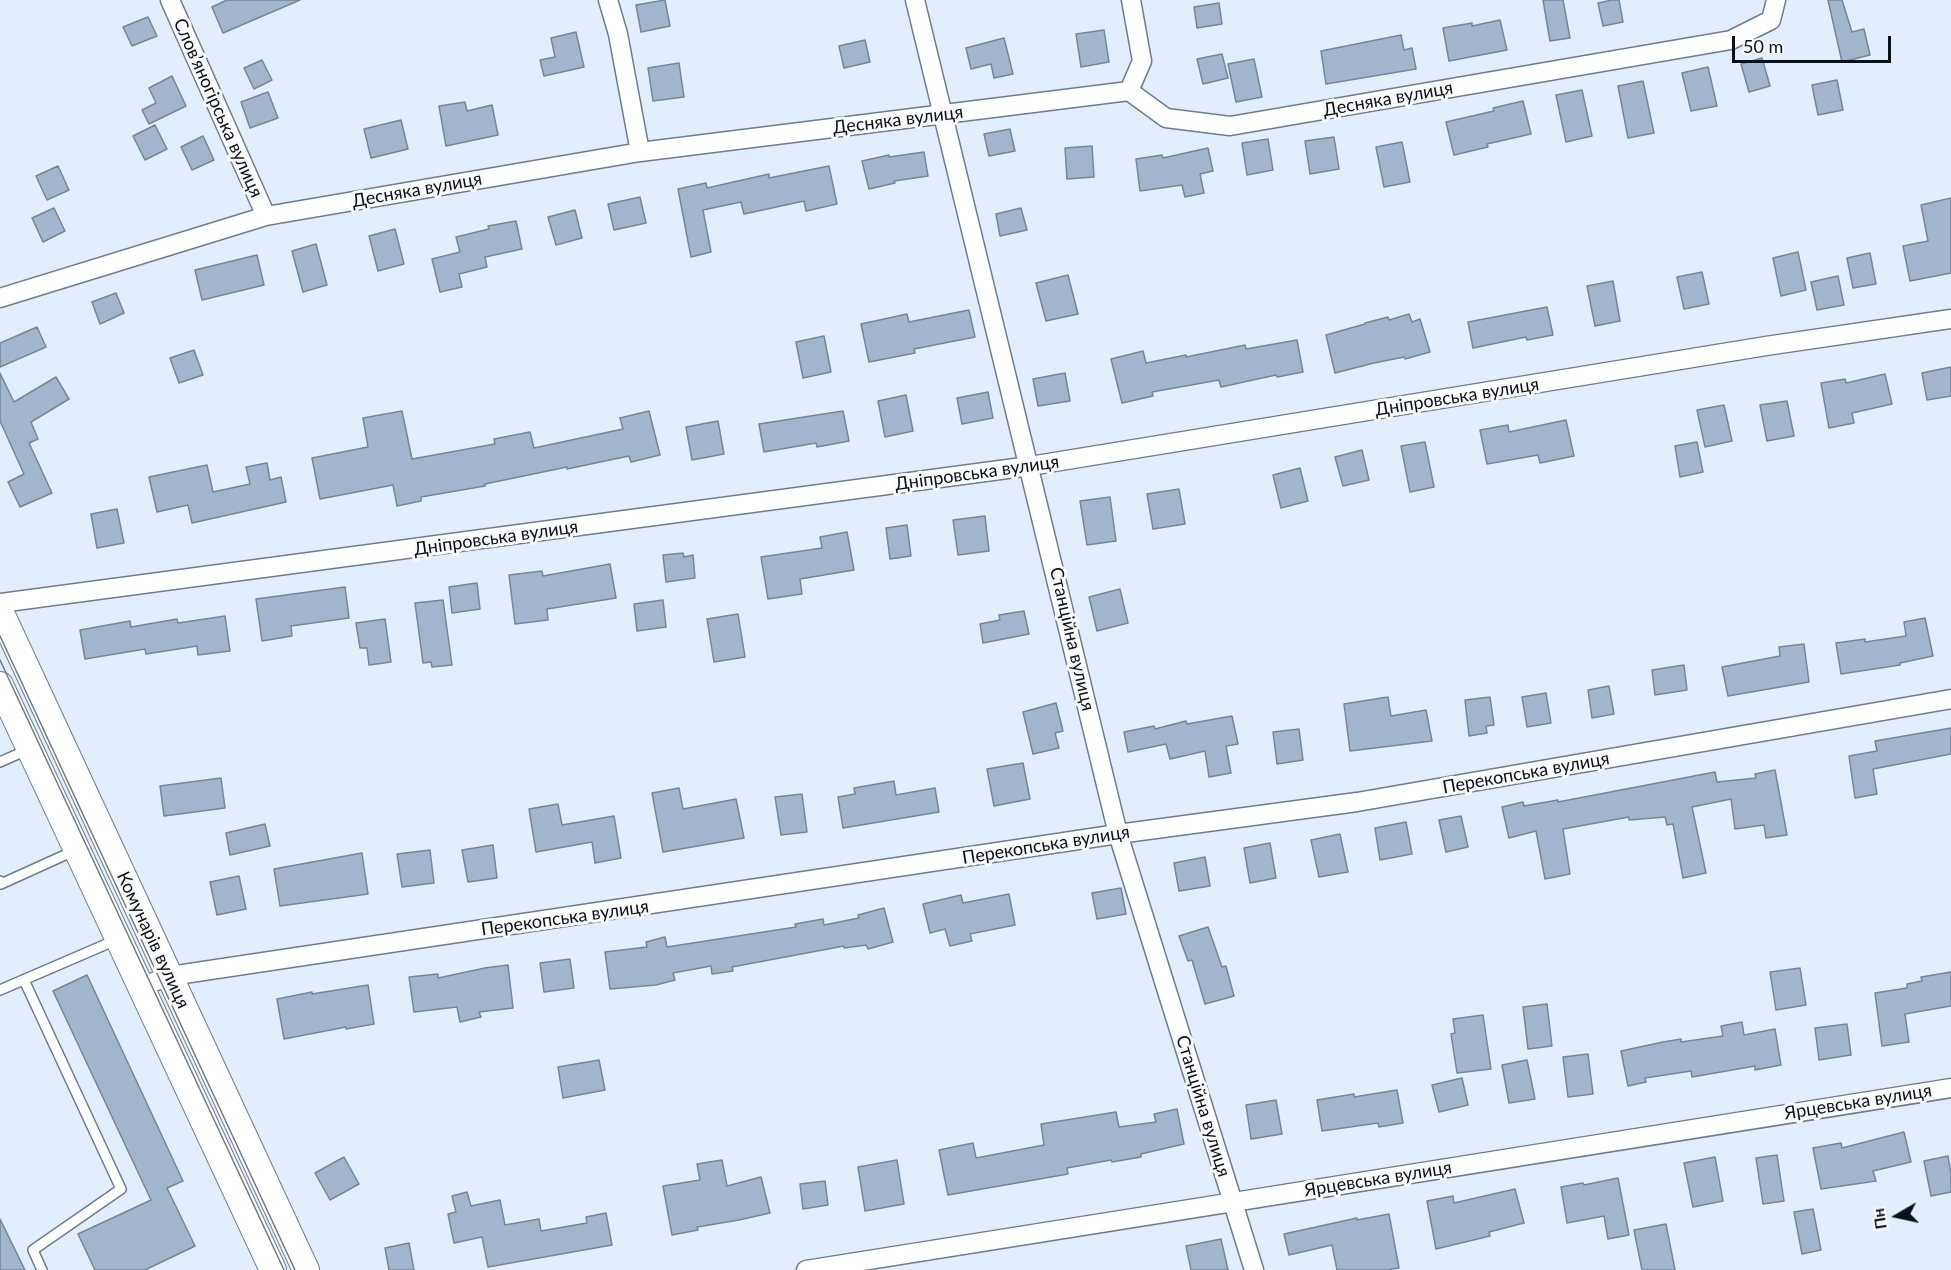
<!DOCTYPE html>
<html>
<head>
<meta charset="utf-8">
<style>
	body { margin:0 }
	#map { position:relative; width:1951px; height:1270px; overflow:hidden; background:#e2eefd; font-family:Lato,sans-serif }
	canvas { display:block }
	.north { position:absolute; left:1867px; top:1186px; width:60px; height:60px; -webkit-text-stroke:4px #fafafa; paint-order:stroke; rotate:261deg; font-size:16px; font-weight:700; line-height:24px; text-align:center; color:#0a1018 }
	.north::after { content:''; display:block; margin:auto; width:21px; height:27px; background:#0a1018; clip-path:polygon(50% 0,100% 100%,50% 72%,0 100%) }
	.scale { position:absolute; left:1732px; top:36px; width:159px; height:27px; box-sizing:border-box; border:3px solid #0a1018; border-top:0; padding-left:8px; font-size:18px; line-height:21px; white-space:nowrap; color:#0a1018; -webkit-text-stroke:4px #fafafa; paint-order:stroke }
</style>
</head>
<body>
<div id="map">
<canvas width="1951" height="1270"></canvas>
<div class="north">Пн</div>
<div class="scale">50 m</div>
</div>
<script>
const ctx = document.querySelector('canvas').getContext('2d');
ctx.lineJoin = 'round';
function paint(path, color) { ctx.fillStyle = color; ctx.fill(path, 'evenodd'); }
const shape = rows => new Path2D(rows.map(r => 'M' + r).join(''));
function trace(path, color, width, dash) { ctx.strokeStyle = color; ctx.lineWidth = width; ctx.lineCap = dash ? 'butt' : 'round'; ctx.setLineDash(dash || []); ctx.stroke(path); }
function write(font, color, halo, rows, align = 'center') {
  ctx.font = font + ' Lato,sans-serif'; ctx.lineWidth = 6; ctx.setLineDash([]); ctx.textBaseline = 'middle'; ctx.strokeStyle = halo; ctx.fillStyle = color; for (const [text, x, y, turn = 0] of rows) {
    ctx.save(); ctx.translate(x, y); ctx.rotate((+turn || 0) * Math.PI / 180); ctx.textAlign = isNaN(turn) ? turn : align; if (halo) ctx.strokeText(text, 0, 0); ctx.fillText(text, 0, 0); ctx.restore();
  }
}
const building = shape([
	[227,0,300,0,223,33,212,7,227,0],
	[665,0,670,26,641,32,636,5,665,0],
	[1543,0,1563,0,1570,38,1550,41,1543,0],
	[1612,0,1619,0,1623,22,1603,26,1598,3,1612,0],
	[1828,0,1842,0,1852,32,1864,29,1870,55,1842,62,1828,0],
	[1219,3,1222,24,1197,28,1194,7,1219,3],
	[148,17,157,36,132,46,123,27,148,17],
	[1500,20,1507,50,1449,61,1443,28,1472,23,1472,26,1500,20],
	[1104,30,1109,62,1081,67,1076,34,1104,30],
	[576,32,584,67,544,76,540,60,555,57,551,38,576,32],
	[1401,35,1404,50,1412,48,1416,69,1326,84,1321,51,1401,35],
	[1004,38,1013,74,994,78,991,64,971,69,966,48,1004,38],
	[865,40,870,62,844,68,839,46,865,40],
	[1222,54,1228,78,1203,84,1197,59,1222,54],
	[1762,58,1770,86,1749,92,1741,64,1762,58],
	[1254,59,1262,97,1236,102,1228,64,1254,59],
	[262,60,272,80,254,89,244,68,262,60],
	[679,63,684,97,653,101,648,68,679,63],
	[1708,67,1717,106,1691,111,1682,73,1708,67],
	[172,76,186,106,149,124,142,110,156,103,149,88,172,76],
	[1837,80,1843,110,1818,115,1812,85,1837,80],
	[1643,81,1654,133,1628,138,1618,86,1643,81],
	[1582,90,1592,136,1566,142,1556,95,1582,90],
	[268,92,278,118,250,128,241,102,268,92],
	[1523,101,1531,134,1487,144,1488,147,1454,155,1446,122,1494,111,1493,108,1523,101],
	[465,102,467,111,492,105,498,135,446,146,439,106,465,102],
	[401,120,408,149,371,158,364,129,401,120],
	[155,125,167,149,145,160,133,136,155,125],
	[1010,129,1015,151,989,156,984,134,1010,129],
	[203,136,214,160,192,170,181,147,203,136],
	[1334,137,1339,169,1310,174,1305,141,1334,137],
	[1268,139,1273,170,1247,175,1242,143,1268,139],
	[1402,142,1410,182,1384,187,1376,147,1402,142],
	[1092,146,1094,177,1067,179,1065,148,1092,146],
	[1208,148,1213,171,1200,174,1204,193,1185,197,1182,185,1140,191,1136,159,1162,155,1163,158,1208,148],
	[924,152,928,176,894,181,895,183,869,189,862,161,889,155,889,157,924,152],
	[58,166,69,190,47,200,36,176,58,166],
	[829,166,837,204,806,211,804,201,744,214,741,202,703,210,711,252,691,257,678,189,706,183,707,188,769,174,769,178,829,166],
	[640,197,646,223,614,230,608,204,640,197],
	[1951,198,1951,273,1910,281,1903,246,1928,241,1921,205,1951,198],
	[54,208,65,231,43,242,32,218,54,208],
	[1021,208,1027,230,1000,236,996,214,1021,208],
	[575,210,582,238,556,245,548,217,575,210],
	[516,221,522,249,485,257,487,267,459,274,462,287,440,292,432,259,460,252,456,237,489,229,488,226,516,221],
	[395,229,404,264,378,271,369,236,395,229],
	[316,244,327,285,303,292,292,251,316,244],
	[1798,252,1806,290,1781,296,1773,258,1798,252],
	[1870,253,1876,284,1853,288,1847,258,1870,253],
	[257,255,264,285,202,300,195,270,257,255],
	[1702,272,1709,304,1684,309,1677,277,1702,272],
	[1068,275,1078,314,1046,321,1036,283,1068,275],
	[1838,276,1844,305,1817,310,1811,282,1838,276],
	[1613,281,1620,321,1595,326,1587,286,1613,281],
	[116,293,124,313,100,324,92,302,116,293],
	[1547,307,1553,335,1527,340,1526,337,1473,348,1468,322,1547,307],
	[969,310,975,337,914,349,915,353,869,362,861,324,907,314,909,322,969,310],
	[1409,314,1412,322,1420,319,1430,352,1405,359,1404,357,1374,363,1335,373,1326,335,1365,324,1365,323,1388,317,1389,320,1409,314],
	[37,327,46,347,0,367,0,343,37,327],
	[824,336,831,372,803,378,796,342,824,336],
	[1297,340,1303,372,1277,377,1276,375,1221,387,1219,380,1152,392,1153,396,1122,403,1111,359,1143,351,1146,363,1186,355,1186,357,1245,345,1246,349,1297,340],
	[194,350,203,375,179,383,170,358,194,350],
	[1951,367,1951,396,1927,400,1922,373,1951,367],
	[0,373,14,402,56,377,69,399,31,422,38,439,29,443,52,493,20,507,8,482,24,474,0,421,0,373],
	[1065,373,1070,401,1038,406,1033,379,1065,373],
	[1885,374,1892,404,1852,413,1854,423,1829,428,1821,383,1845,379,1846,383,1885,374],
	[988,392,993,418,962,424,957,398,988,392],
	[906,395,913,431,885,437,878,401,906,395],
	[1787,401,1794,436,1767,441,1760,405,1787,401],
	[1724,405,1732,441,1705,447,1697,410,1724,405],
	[402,411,412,459,495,444,494,439,530,432,534,448,623,429,620,418,649,411,660,455,631,462,629,456,567,469,567,467,485,484,485,486,421,497,421,501,397,506,393,485,320,499,312,458,368,447,363,418,402,411],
	[843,411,849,441,817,447,816,443,764,452,759,424,843,411],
	[1566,420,1574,456,1540,463,1538,455,1487,464,1480,430,1508,425,1509,432,1566,420],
	[718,421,724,454,692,460,686,427,718,421],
	[1425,442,1434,487,1410,492,1401,446,1425,442],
	[1697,442,1703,472,1680,477,1675,446,1697,442],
	[1362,450,1369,480,1343,486,1335,457,1362,450],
	[267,463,270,480,281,477,286,502,192,523,188,505,157,512,149,477,207,465,213,492,250,484,246,467,267,463],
	[1300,468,1308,501,1281,508,1273,475,1300,468],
	[1179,489,1185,524,1153,529,1147,494,1179,489],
	[1110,497,1116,541,1087,545,1080,501,1110,497],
	[117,509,124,543,97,548,91,514,117,509],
	[985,516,989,551,958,555,953,520,985,516],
	[907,525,911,556,890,559,886,528,907,525],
	[847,532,854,570,800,579,802,594,768,599,761,557,822,548,820,537,847,532],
	[683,553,684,557,693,555,695,578,666,582,663,555,683,553],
	[610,564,616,598,547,609,548,620,515,624,509,575,542,571,543,576,610,564],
	[477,583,480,609,452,613,449,587,477,583],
	[345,587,349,618,291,626,292,636,262,641,256,599,345,587],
	[1120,589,1128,623,1097,631,1089,597,1120,589],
	[443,600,452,665,432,667,431,662,423,663,415,603,443,600],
	[663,600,666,627,637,631,634,604,663,600],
	[1024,611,1029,634,983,643,980,624,1000,620,999,615,1024,611],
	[738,614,745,657,714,662,707,619,738,614],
	[225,616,230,651,198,655,197,646,146,654,145,649,85,659,80,630,130,621,131,627,177,619,178,623,225,616],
	[1925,618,1933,656,1900,663,1900,665,1841,674,1836,643,1865,639,1865,642,1906,636,1904,622,1925,618],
	[385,619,391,662,369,665,367,648,360,648,356,623,385,619],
	[1804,644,1809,682,1728,696,1722,667,1780,656,1779,647,1804,644],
	[1684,665,1687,690,1655,695,1652,670,1684,665],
	[1609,686,1614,714,1592,718,1588,690,1609,686],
	[1546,693,1551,723,1527,727,1522,697,1546,693],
	[1388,697,1391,716,1426,710,1432,741,1350,751,1344,704,1388,697],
	[1490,697,1494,725,1486,726,1487,733,1469,736,1465,700,1490,697],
	[1056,703,1063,731,1055,733,1059,748,1033,754,1023,712,1056,703],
	[1232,716,1238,744,1226,746,1231,773,1209,777,1205,751,1170,759,1166,744,1128,752,1124,732,1154,726,1155,729,1186,721,1187,724,1232,716],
	[1951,728,1951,754,1873,769,1877,794,1855,798,1849,756,1877,751,1875,741,1951,728],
	[1299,729,1303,760,1277,764,1273,732,1299,729],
	[1023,763,1030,799,994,806,987,769,1023,763],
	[1775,770,1787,835,1766,838,1764,825,1735,829,1731,799,1692,807,1706,873,1683,878,1673,824,1667,825,1665,817,1629,820,1629,817,1563,829,1570,874,1545,879,1536,831,1509,838,1502,807,1523,802,1524,806,1558,800,1558,802,1715,772,1717,782,1756,778,1755,774,1775,770],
	[221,778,225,808,164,816,160,786,221,778],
	[894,781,896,795,935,788,939,812,843,828,838,797,855,794,854,788,894,781],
	[679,788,683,809,736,799,744,838,663,852,652,793,679,788],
	[802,794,807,832,781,835,775,797,802,794],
	[558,804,562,825,614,816,621,858,595,863,592,842,536,852,529,809,558,804],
	[1461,816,1468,847,1446,852,1439,820,1461,816],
	[1406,822,1412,854,1380,860,1375,828,1406,822],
	[265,824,270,846,230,855,226,833,265,824],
	[1340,834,1348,872,1319,877,1311,840,1340,834],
	[1270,843,1276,878,1250,883,1244,848,1270,843],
	[493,845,497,878,468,882,462,850,493,845],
	[430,850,434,883,402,887,397,854,430,850],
	[362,853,368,894,280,906,274,869,362,853],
	[1205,857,1210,886,1179,891,1174,863,1205,857],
	[239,876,246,909,217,915,210,882,239,876],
	[1121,888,1126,914,1097,919,1092,893,1121,888],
	[1009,894,1015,925,970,934,972,941,950,946,945,929,930,933,923,904,961,895,963,903,1009,894],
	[884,908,893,942,868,949,866,945,844,948,844,946,732,967,733,971,712,974,711,966,673,973,675,980,656,985,610,989,605,952,647,947,646,942,665,937,667,947,796,927,795,924,823,919,824,925,859,918,858,915,884,908],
	[1208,927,1222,967,1226,966,1234,996,1205,1004,1192,960,1188,961,1179,936,1208,927],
	[570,959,574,988,544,992,540,963,570,959],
	[508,965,513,1008,479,1012,481,1017,460,1022,457,1007,414,1012,409,977,438,974,438,978,485,968,508,965],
	[1800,968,1806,1005,1776,1010,1770,972,1800,968],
	[1951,972,1951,1006,1905,1014,1909,1042,1882,1046,1875,993,1907,988,1907,984,1922,981,1921,977,1951,972],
	[87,975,183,1181,167,1188,195,1246,145,1270,95,1270,78,1234,151,1200,53,991,87,975],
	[368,985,374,1024,346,1029,346,1027,284,1039,277,999,312,992,312,994,368,985],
	[1547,1004,1552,1046,1528,1049,1523,1007,1547,1004],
	[1483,1015,1491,1069,1457,1073,1451,1034,1455,1033,1453,1019,1483,1015],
	[1742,1022,1744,1035,1775,1029,1781,1065,1755,1070,1755,1066,1692,1077,1691,1071,1645,1078,1646,1082,1628,1086,1621,1051,1663,1042,1681,1039,1681,1042,1723,1036,1721,1026,1742,1022],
	[1847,1024,1851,1055,1819,1060,1815,1028,1847,1024],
	[1588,1054,1593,1094,1568,1097,1563,1057,1588,1054],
	[599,1060,605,1090,563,1098,558,1067,599,1060],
	[1527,1060,1535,1099,1509,1103,1502,1065,1527,1060],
	[1462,1078,1468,1105,1439,1112,1432,1085,1462,1078],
	[1397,1090,1403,1123,1379,1127,1378,1123,1322,1131,1317,1100,1354,1094,1354,1097,1397,1090],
	[1276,1100,1282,1134,1251,1139,1246,1105,1276,1100],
	[1177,1109,1184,1144,1141,1154,1141,1157,1112,1162,1111,1160,1067,1168,1068,1174,948,1195,939,1150,973,1143,976,1158,1044,1145,1041,1124,1116,1112,1119,1127,1156,1122,1154,1114,1177,1109],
	[1904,1132,1911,1162,1873,1171,1876,1181,1821,1189,1813,1148,1841,1143,1842,1148,1904,1132],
	[1777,1155,1784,1201,1763,1204,1756,1158,1777,1155],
	[1948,1156,1951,1174,1951,1192,1931,1196,1924,1161,1948,1156],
	[344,1157,359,1184,330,1200,315,1173,344,1157],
	[1715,1157,1723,1201,1693,1207,1684,1163,1715,1157],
	[722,1160,727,1186,761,1177,770,1213,739,1220,697,1227,698,1230,672,1235,663,1186,700,1180,697,1164,722,1160],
	[897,1160,904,1204,865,1211,858,1167,897,1160],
	[1618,1178,1629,1235,1608,1239,1604,1216,1567,1223,1561,1187,1583,1183,1584,1185,1618,1178],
	[825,1181,828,1205,803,1209,800,1184,825,1181],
	[1515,1189,1524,1223,1489,1232,1490,1236,1436,1249,1427,1201,1453,1196,1454,1203,1515,1189],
	[467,1192,471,1206,500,1200,505,1225,539,1219,541,1231,587,1223,586,1217,606,1213,612,1245,488,1267,482,1237,454,1243,448,1214,456,1212,452,1196,467,1192],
	[1813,1209,1821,1250,1802,1254,1794,1212,1813,1209],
	[1389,1214,1399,1268,1386,1270,1337,1270,1332,1245,1289,1255,1284,1234,1357,1218,1357,1220,1389,1214],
	[0,1219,25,1270,0,1270,0,1219],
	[1666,1224,1675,1270,1642,1270,1634,1230,1666,1224],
	[1221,1239,1228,1270,1191,1270,1186,1246,1221,1239],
	[409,1243,414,1270,389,1270,385,1248,409,1243]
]);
paint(building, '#a2b5cc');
trace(building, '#74869c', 1.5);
const lane = shape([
	[0,762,27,750],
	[0,881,1,884,76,850],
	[24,980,121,1189,33,1250,42,1270],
	[0,990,116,940]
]);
const street = shape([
	[170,0,266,216],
	[608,0,618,34,640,152],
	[915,0,1118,834,1254,1270],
	[1129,91,1142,61,1131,0],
	[0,298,266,216,640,152,1129,91,1166,118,1230,126,1731,40,1771,20,1776,0],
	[0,603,1030,466,1766,346,1951,319],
	[140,987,170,976,1118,834,1357,802,1951,699],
	[806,1270,1951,1088]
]);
const secondary = shape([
	[0,611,306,1270],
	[0,685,273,1270]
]);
trace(lane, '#6c7d93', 12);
trace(street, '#6c7d93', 21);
trace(secondary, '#6c7d93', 28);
trace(lane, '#fff', 9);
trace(street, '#fff', 18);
trace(secondary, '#fff', 26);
trace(shape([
	[0,636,295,1270],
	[0,660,284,1270]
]), '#717a85', 1.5);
write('18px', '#0a1018', '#fafafa', [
	["Десняка вулиця",1388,99,-10],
	["Слов’яногірська вулиця",218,108,66],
	["Десняка вулиця",898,120,-7],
	["Десняка вулиця",417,190,-10],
	["Дніпровська вулиця",1457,397,-9],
	["Дніпровська вулиця",977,473,-8],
	["Дніпровська вулиця",496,538,-8],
	["Станційна вулиця",1072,639,77],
	["Перекопська вулиця",1526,773,-10],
	["Перекопська вулиця",1046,845,-9],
	["Перекопська вулиця",565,918,-8],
	["Комунарів вулиця",153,940,65],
	["Ярцевська вулиця",1858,1102,-9],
	["Станційна вулиця",1203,1106,73],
	["Ярцевська вулиця",1378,1179,-9]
]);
</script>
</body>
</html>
